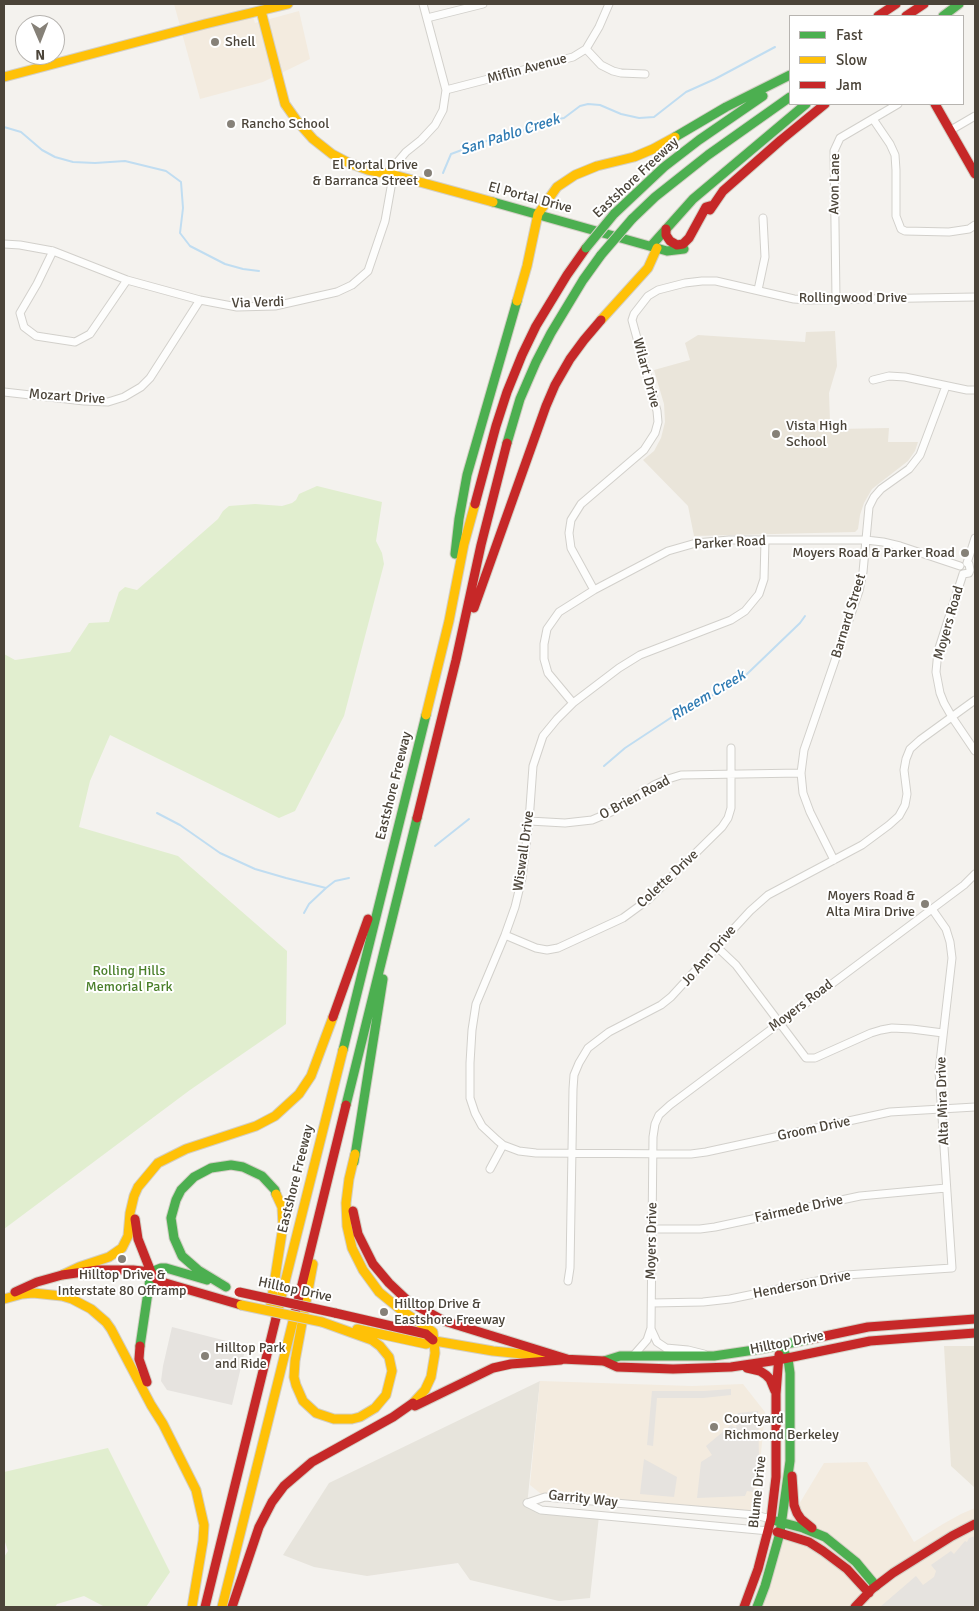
<!DOCTYPE html>
<html>
<head>
<meta charset="utf-8">
<style>
	body { margin:0 }
	#map { position:relative; width:979px; height:1611px; overflow:hidden; background:#f4f2ee; font-family:Signika,sans-serif }
	canvas { display:block }
	.frame { position:absolute; inset:0; border:5px solid #4b4439; pointer-events:none }
	.legend { position:absolute; left:789px; top:15px; width:175px; height:90px; box-sizing:border-box; background:#fff; border:1px solid #b7b4b0; margin:0; padding:6px 9px; list-style:none; font-size:15px; color:#4b4439 }
	.legend li { display:flex; align-items:center; gap:10px; height:25px }
	.legend b { width:25px; border:1px solid #b7b4b0 }
	.north { position:absolute; left:15px; top:15px; width:50px; height:50px; box-sizing:border-box; background:#fff; border:1px solid #b7b4b0; border-radius:50%; rotate:179deg; font-size:14px; font-weight:700; line-height:20px; text-align:center; color:#4b4439 }
	.north::after { content:''; display:block; margin:auto; width:18px; height:22px; background:#868178; clip-path:polygon(50% 0,100% 100%,50% 72%,0 100%) }
</style>
</head>
<body>
<div id="map">
<canvas width="979" height="1611"></canvas>
<div class="frame"></div>
<ul class="legend">
<li><b style="height:6px;background:#4caf50"></b>Fast</li>
<li><b style="height:6px;background:#ffc107"></b>Slow</li>
<li><b style="height:6px;background:#c62828"></b>Jam</li>
</ul>
<div class="north">N</div>
</div>
<script>
const ctx = document.querySelector('canvas').getContext('2d');
ctx.lineJoin = 'round';
function paint(path, color) { ctx.fillStyle = color; ctx.fill(path, 'evenodd'); }
const shape = rows => new Path2D(rows.map(r => 'M' + r).join(''));
function trace(path, color, width, dash) { ctx.strokeStyle = color; ctx.lineWidth = width; ctx.lineCap = dash ? 'butt' : 'round'; ctx.setLineDash(dash || []); ctx.stroke(path); }
function write(font, color, halo, rows, align = 'center') {
  ctx.font = font + ' Signika,sans-serif'; ctx.lineWidth = 4; ctx.setLineDash([]); ctx.textBaseline = 'middle'; ctx.strokeStyle = halo; ctx.fillStyle = color; for (const [text, x, y, turn = 0] of rows) {
    ctx.save(); ctx.translate(x, y); ctx.rotate((+turn || 0) * Math.PI / 180); ctx.textAlign = isNaN(turn) ? turn : align; if (halo) ctx.strokeText(text, 0, 0); ctx.fillText(text, 0, 0); ctx.restore();
  }
}
paint(shape([
	[540,1381,527,1505,599,1516,590,1598,559,1601,470,1580,458,1563,367,1576,314,1567,283,1555,329,1483]
]), '#e7e4dc');
paint(shape([
	[174,4,249,4,255,23,299,11,310,59,263,82,200,99],
	[540,1381,692,1386,743,1384,765,1412,755,1515,545,1497,530,1485],
	[867,1462,914,1542,943,1524,961,1514,975,1508,975,1607,757,1607,784,1529,824,1463]
]), '#f3ebdf');
paint(shape([
	[835,331,837,366,829,393,830,422,837,429,889,428,888,442,918,442,915,451,908,461,872,489,864,503,860,515,858,529,855,532,694,536,688,506,643,460,654,451,661,438,665,422,664,404,654,370,690,360,685,343,698,335,805,342,806,332],
	[944,1346,975,1346,975,1488,951,1466]
]), '#eae5da');
paint(shape([
	[317,486,382,502,376,541,382,553,384,564,344,716,295,811,279,818,110,735,90,781,79,827,178,856,287,951,286,1024,190,1090,4,1229,4,654,15,660,70,652,89,623,109,622,119,592,125,587,137,590,218,519,223,511,229,506,255,504,282,506,292,503,296,500,299,494],
	[108,1448,170,1572,146,1607,105,1607,84,1596,57,1604,55,1607,4,1607,4,1557,8,1551,4,1539,4,1472]
]), '#e1eecf');
paint(shape([
	[172,1327,246,1346,232,1405,167,1390,161,1381,163,1366],
	[731,1389,731,1395,703,1398,657,1398,653,1446,647,1445,652,1391,704,1391],
	[758,1411,759,1457,753,1492,747,1491,745,1496,697,1498,701,1462,712,1455,706,1446,731,1425,736,1428,738,1413],
	[644,1459,677,1477,674,1497,640,1494],
	[975,1536,975,1607,880,1607,916,1576,923,1585,934,1577,936,1571,931,1565,951,1551,954,1554,965,1541,967,1542,969,1538]
]), '#e6e3df');
trace(shape([
	[4,127,21,132,42,150,55,157,73,162,95,163,125,161,166,171,181,182,183,208,180,233,190,246,225,264,243,269,259,271],
	[443,173,451,154,489,140,510,136,546,121,564,118,580,106,588,104,600,105,621,114,639,118,654,117,686,92,715,79,775,47],
	[604,766,625,748,672,717,696,702,727,689,747,674,800,623,805,616],
	[157,813,180,825,220,853,255,869,286,878,326,888],
	[435,846,469,819],
	[304,913,309,904,326,888,335,881,349,878]
]), '#c0ddf1', 2);
const street = shape([
	[427,18,483,4],
	[586,49,601,65,613,71,621,73,645,74],
	[446,90,573,57,586,49,599,27,609,4],
	[873,119,890,144,895,155,896,170,896,216,901,229,905,231,949,232,969,229,975,225],
	[951,130,975,116],
	[4,244,20,245,53,251,127,280,200,300,237,307,275,306,337,292,352,285,368,271,385,221,395,165,406,152,421,140,435,125,443,110,446,90,423,4],
	[53,251,37,284,20,313,24,327,36,336,75,342,90,334,127,280],
	[758,290,765,257,763,218],
	[836,299,834,151,840,138,898,104],
	[873,380,889,376,905,377,967,390,975,390],
	[4,392,84,401,108,402,124,397,141,387,150,378,200,300],
	[765,540,764,579,759,594,745,611,731,620,640,655,619,668,573,703,557,719,543,736,533,766,529,821,522,878,515,907,505,935,476,1004,472,1030,470,1063,470,1098,475,1113,482,1126,497,1140,503,1145,519,1151,536,1153,691,1154,706,1152,890,1112,975,1107],
	[967,563,975,538],
	[963,574,938,651,936,672,940,693,944,703,952,717,975,751],
	[963,574,969,573,970,570,969,564,967,563],
	[594,590,571,548,569,533,571,520,581,504,644,450,655,433,658,422,657,411,632,320,634,314,648,296,658,290,685,283,702,281,716,281,794,299,808,300,975,297],
	[573,703,548,673,544,659,544,644,547,629,559,612,594,590,668,551,696,543,729,540,866,540,883,542,900,546,960,566],
	[529,821,565,823,592,820,611,812,654,785,668,779,681,775,801,773],
	[834,860,810,812,803,793,801,773,804,750,859,591,863,572,869,507,874,497,881,489,909,469,920,455,946,386],
	[505,935,536,948,547,950,558,948,623,918,649,899,722,827,728,818,731,808,731,748],
	[717,947,736,965,806,1058,815,1058,871,1033,881,1030,892,1028,912,1029,943,1033],
	[490,1169,503,1145],
	[652,1229,700,1229,715,1227,860,1196,946,1188],
	[568,1281,570,1268,573,1089,574,1075,579,1063,588,1048,609,1032,661,1005,671,997,750,911,768,895,862,845,889,825,899,816,905,805,907,794,904,770,906,759,910,749,920,740,975,700],
	[652,1303,703,1302,730,1299,846,1275,952,1268,939,1071,952,958,950,942,946,929,932,909],
	[651,1329,657,1342,666,1348,688,1350,704,1354],
	[633,1356,647,1340,651,1328,653,1137,655,1124,659,1115,670,1105,964,885,975,874],
	[527,1503,545,1497,755,1515,771,1519],
	[527,1503,541,1510,769,1531]
]);
const fast = shape([
	[943,16,959,4],
	[675,137,726,107,790,75],
	[493,202,667,251,684,249],
	[614,214,664,167,699,140,763,96],
	[632,219,655,197,708,155,790,97],
	[651,246,693,199,806,104],
	[507,443,520,399,536,362,551,333,583,280,601,255],
	[455,554,459,519,467,475,517,301],
	[343,1050,426,715],
	[346,1105,417,818],
	[354,1162,383,979],
	[151,1272,161,1268,166,1268,207,1280],
	[226,1287,198,1270,182,1256,174,1238,171,1218,176,1200,181,1190,194,1177,211,1168,231,1165,243,1167,262,1176,275,1190,276,1194],
	[140,1346,151,1272],
	[604,1361,620,1356,714,1356,761,1349,811,1339],
	[776,1521,803,1528,825,1537,856,1562,876,1586],
	[757,1607,765,1586,780,1533,790,1461,790,1373,788,1359,780,1345]
]);
const slow = shape([
	[261,11,285,104,297,121,313,139,332,154,349,163,368,170,394,175,493,202],
	[4,77,205,24,288,4],
	[517,301,527,266,538,214,557,187,575,175,597,166,634,157,653,149,675,137],
	[601,320,648,268,657,248],
	[426,715,449,621,464,544,475,504],
	[355,1154,349,1179,346,1203,347,1226,352,1248,363,1270,379,1292,401,1310,433,1332,435,1353,431,1377,425,1390,413,1403],
	[313,1264,295,1361,294,1377,296,1385,303,1401,316,1413,334,1419,352,1419,360,1417,375,1408,386,1395,392,1371,389,1357,380,1346,372,1340,322,1322],
	[62,1275,79,1267,109,1257,122,1248,128,1236,130,1213,134,1196,138,1187,158,1163,186,1149,256,1126,275,1116,299,1094,311,1076,333,1017],
	[4,1299,22,1294,33,1293,62,1296,72,1299,91,1309,106,1322,111,1329,151,1405,163,1424,196,1490,204,1525,203,1541,192,1607],
	[270,1310,283,1226,282,1207,276,1194],
	[276,1318,343,1050],
	[357,1329,426,1344,435,1341,493,1351,543,1356],
	[222,1607,295,1313]
]);
const jam = shape([
	[878,16,896,4],
	[906,16,924,4],
	[935,104,975,174],
	[710,210,723,191,781,140,825,104],
	[666,229,666,235,670,241,677,245,683,244,689,238,706,207,713,205],
	[475,504,496,426,507,392,522,355,536,326,567,275,586,248],
	[474,608,546,406,555,385,570,359,584,340,601,320],
	[417,818,456,660,481,545,507,443],
	[333,1017,368,919],
	[353,1211,358,1234,373,1264,389,1283,408,1301,444,1321,567,1359],
	[135,1219,138,1239,151,1272],
	[15,1292,37,1282,62,1275,98,1270,133,1270,151,1272,156,1279,162,1282,241,1305],
	[295,1313,346,1105],
	[335,1313,426,1334,433,1340],
	[811,1339,868,1327,975,1319],
	[140,1346,139,1359,147,1382],
	[561,1359,604,1361,617,1367,673,1369,731,1367,778,1360,870,1341,975,1333],
	[747,1368,760,1371,766,1375,770,1379,775,1391],
	[415,1406,493,1368,511,1364,561,1360],
	[792,1476,794,1505,797,1513,801,1519,812,1528],
	[777,1532,809,1542,823,1551,847,1569,869,1593],
	[205,1607,276,1318],
	[232,1607,259,1527,272,1502,284,1486,312,1462,393,1417,413,1403],
	[744,1607,758,1569,771,1519,776,1477,776,1394,779,1355],
	[855,1607,872,1589,893,1573,952,1536,975,1524]
]);
trace(street, '#d2d0cb', 9);
trace(fast, '#d3cfc5', 11);
trace(slow, '#d3cfc5', 11);
trace(jam, '#d3cfc5', 11);
trace(street, '#fdfdfc', 7);
trace(fast, '#4caf50', 9);
trace(slow, '#ffc107', 9);
trace(jam, '#c62828', 9);
const fastBridge = shape([
	[586,248,614,214],
	[601,255,632,219]
]);
const slowBridge = shape([
	[241,1305,322,1322]
]);
const jamBridge = shape([
	[239,1292,335,1313]
]);
trace(fastBridge, '#d3cfc5', 11, []);
trace(slowBridge, '#d3cfc5', 11, []);
trace(jamBridge, '#d3cfc5', 11, []);
trace(fastBridge, '#4caf50', 9);
trace(slowBridge, '#ffc107', 9);
trace(jamBridge, '#c62828', 9);
for (const [x, y, r, color] of [
	[215,42,5,"#868178"],
	[231,124,5,"#868178"],
	[428,173,5,"#868178"],
	[776,434,5,"#868178"],
	[965,553,5,"#868178"],
	[925,904,5,"#868178"],
	[122,1259,5,"#868178"],
	[384,1312,5,"#868178"],
	[205,1356,5,"#868178"],
	[714,1427,5,"#868178"]
]) { const dot = new Path2D(); dot.arc(x, y, r, 0, 2 * Math.PI); ctx.fillStyle = color; ctx.fill(dot); trace(dot, '#fff', 2); }
write('14px', '#4b4439', '#fff', [
	["Shell",225,42],
	["Rancho School",241,124],
	["El Portal Drive",418,165,"right"],
	["& Barranca Street",418,181,"right"],
	["Vista High",786,426],
	["School",786,442],
	["Moyers Road & Parker Road",955,553,"right"],
	["Moyers Road &",915,896,"right"],
	["Alta Mira Drive",915,912,"right"],
	["Hilltop Drive &",122,1275,"center"],
	["Interstate 80 Offramp",122,1291,"center"],
	["Hilltop Drive &",394,1304],
	["Eastshore Freeway",394,1320],
	["Hilltop Park",215,1348],
	["and Ride",215,1364],
	["Courtyard",724,1419],
	["Richmond Berkeley",724,1435]
], 'left');
write('14px', '#4b4439', '#fff', [
	["Miflin Avenue",527,69,-15],
	["Eastshore Freeway",636,178,-43],
	["Avon Lane",835,184,-89],
	["El Portal Drive",530,198,15],
	["Rollingwood Drive",853,298],
	["Via Verdi",258,303,-2],
	["Wilart Drive",646,373,75],
	["Mozart Drive",67,397,4],
	["Parker Road",730,543,-3],
	["Barnard Street",849,616,-73],
	["Moyers Road",949,623,-74],
	["Eastshore Freeway",394,786,-76],
	["O Brien Road",635,798,-28],
	["Wiswall Drive",524,851,-82],
	["Colette Drive",668,879,-43],
	["Jo Ann Drive",709,956,-49],
	["Moyers Road",801,1006,-37],
	["Alta Mira Drive",943,1101,-92],
	["Groom Drive",814,1129,-12],
	["Eastshore Freeway",296,1179,-76],
	["Fairmede Drive",799,1209,-12],
	["Moyers Drive",652,1241,-89],
	["Henderson Drive",802,1285,-11],
	["Hilltop Drive",295,1290,12],
	["Hilltop Drive",787,1343,-11],
	["Blume Drive",758,1492,-84],
	["Garrity Way",583,1499,6]
]);
write('14px', '#4a7f2a', '#fff', [
	["Rolling Hills",129,971],
	["Memorial Park",129,987]
]);
write('italic 15px', '#2e7ab2', '#fff', [
	["San Pablo Creek",510,135,-18],
	["Rheem Creek",708,696,-31]
]);
</script>
</body>
</html>
